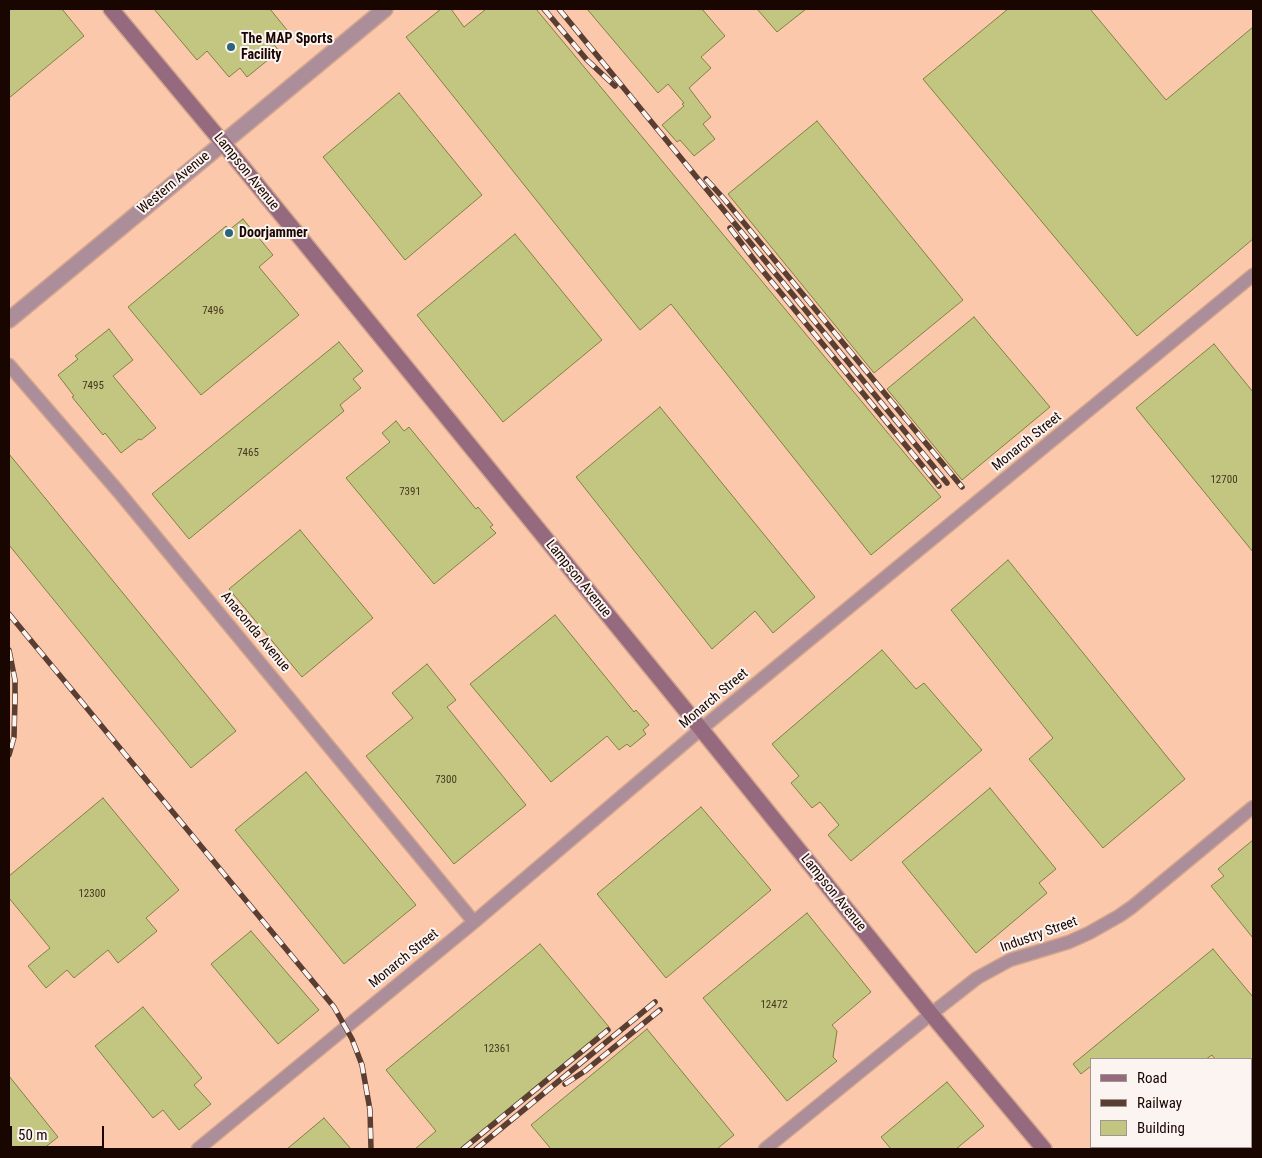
<!DOCTYPE html>
<html>
<head>
<meta charset="utf-8">
<style>
	body { margin:0 }
	#map { position:relative; width:1262px; height:1158px; overflow:hidden; background:#fbc8ac; font-family:"Roboto Condensed",sans-serif }
	canvas { display:block }
	.frame { position:absolute; inset:0; border:10px solid #1a0600; pointer-events:none }
	.legend { position:absolute; left:1090px; top:1058px; width:162px; height:90px; box-sizing:border-box; background:#fbf4f0; border:1px solid #a19590; margin:0; padding:6px 9px; list-style:none; font-size:15px; color:#1a0600 }
	.legend li { display:flex; align-items:center; gap:10px; height:25px }
	.legend b { width:25px; border:1px solid #a19590 }
	.scale { position:absolute; left:10px; top:1126px; width:94px; height:22px; box-sizing:border-box; border:2px solid #1a0600; border-top:0; padding-left:6px; font-size:15px; line-height:18px; white-space:nowrap; color:#1a0600; -webkit-text-stroke:4px #fbf4f0; paint-order:stroke }
</style>
</head>
<body>
<div id="map">
<canvas width="1262" height="1158"></canvas>
<div class="frame"></div>
<ul class="legend">
<li><b style="height:6px;background:#966a7e"></b>Road</li>
<li><b style="height:6px;background:#5b3e32"></b>Railway</li>
<li><b style="height:14px;background:#c3c680"></b>Building</li>
</ul>
<div class="scale">50 m</div>
</div>
<script>
const ctx = document.querySelector('canvas').getContext('2d');
ctx.lineJoin = 'round';
function paint(path, color) { ctx.fillStyle = color; ctx.fill(path, 'evenodd'); }
const shape = rows => new Path2D(rows.map(r => 'M' + r).join(''));
function trace(path, color, width, dash) { ctx.strokeStyle = color; ctx.lineWidth = width; ctx.lineCap = dash ? 'butt' : 'round'; ctx.setLineDash(dash || []); ctx.stroke(path); }
function write(font, color, halo, rows, align = 'center') {
  ctx.font = font + ' "Roboto Condensed",sans-serif'; ctx.lineWidth = 4; ctx.setLineDash([]); ctx.textBaseline = 'middle'; ctx.strokeStyle = halo; ctx.fillStyle = color; for (const [text, x, y, turn = 0] of rows) {
    ctx.save(); ctx.translate(x, y); ctx.rotate((+turn || 0) * Math.PI / 180); ctx.textAlign = isNaN(turn) ? turn : align; if (halo) ctx.strokeText(text, 0, 0); ctx.fillText(text, 0, 0); ctx.restore();
  }
}
const building = shape([
	[9,9,62,9,84,36,9,98,9,9],
	[154,9,270,9,287,30,272,42,279,51,247,77,240,68,229,77,207,51,197,60,154,9],
	[441,9,451,9,464,27,486,9,536,9,941,497,871,555,671,304,640,330,406,37,441,9],
	[587,9,702,9,725,36,701,57,711,68,689,88,711,117,703,124,715,139,694,156,680,140,677,142,662,125,684,106,682,104,684,103,668,84,658,93,587,9],
	[757,9,806,9,777,32,757,9],
	[1008,9,1090,9,1166,100,1253,27,1253,239,1137,336,923,79,1008,9],
	[399,93,482,195,405,260,323,157,399,93],
	[817,121,963,300,874,373,728,194,817,121],
	[243,219,273,255,259,267,299,315,201,395,128,307,226,226,229,230,243,219],
	[515,234,602,340,503,422,417,315,515,234],
	[974,317,1050,407,962,480,887,389,974,317],
	[109,329,133,360,113,376,156,428,141,440,139,439,121,453,105,433,103,435,72,397,74,396,58,375,78,359,75,356,109,329],
	[339,342,363,371,353,379,361,388,340,405,344,411,189,539,152,494,339,342],
	[1214,344,1253,392,1253,552,1136,408,1214,344],
	[660,407,815,597,773,633,755,611,712,649,576,477,660,407],
	[396,421,404,431,409,427,476,509,478,507,493,525,490,527,496,533,434,584,346,478,390,442,382,433,396,421],
	[9,454,236,731,191,768,9,545,9,454],
	[300,530,373,618,302,677,229,589,300,530],
	[1008,560,1185,779,1103,848,1029,759,1053,738,951,610,1008,560],
	[555,615,634,712,636,710,649,725,643,730,646,734,630,747,627,744,619,750,607,736,551,782,470,684,555,615],
	[882,650,916,689,924,683,982,750,851,861,828,835,839,825,820,802,812,808,791,783,799,776,772,744,882,650],
	[427,664,456,700,447,707,526,805,454,864,366,756,413,718,392,693,427,664],
	[306,772,416,905,344,964,235,830,306,772],
	[990,788,1056,869,1039,883,1047,893,976,953,902,862,990,788],
	[103,798,179,890,146,918,157,931,118,963,108,950,74,978,67,970,46,988,28,966,50,948,9,898,9,876,103,798],
	[701,807,771,890,666,978,597,894,701,807],
	[1253,840,1253,938,1211,886,1224,876,1218,869,1253,840],
	[807,913,871,992,832,1025,837,1031,833,1057,837,1061,787,1101,703,998,807,913],
	[251,931,319,1010,278,1044,211,964,251,931],
	[540,944,609,1027,460,1149,415,1149,436,1131,386,1070,540,944],
	[1213,949,1253,997,1253,1059,1215,1059,1212,1055,1206,1059,1091,1059,1091,1066,1081,1074,1073,1064,1213,949],
	[143,1007,202,1078,194,1085,211,1104,179,1130,163,1110,153,1118,95,1046,143,1007],
	[647,1029,734,1135,717,1149,551,1149,531,1125,647,1029],
	[9,1076,58,1137,43,1149,9,1149,9,1076],
	[947,1082,984,1126,956,1149,891,1149,881,1137,947,1082],
	[324,1118,351,1149,287,1149,324,1118]
]);
paint(building, '#c3c680');
trace(building, '#7f8140', 1);
const minor = shape([
	[9,365,118,491,474,922],
	[198,1149,474,922,701,729,1253,275],
	[765,1149,931,1014,977,978,1010,960,1069,942,1089,933,1119,916,1132,907,1253,807]
]);
const tertiary = shape([
	[9,320,385,9]
]);
const secondary = shape([
	[111,9,223,143,701,729,931,1014,1044,1149]
]);
trace(minor, '#d2a58d', 15);
trace(tertiary, '#d2a58d', 18);
trace(secondary, '#d2a58d', 18);
trace(minor, '#ac8d9a', 12);
trace(tertiary, '#ac8d9a', 15);
trace(secondary, '#966a7e', 15);
const rail = shape([
	[544,9,587,60,615,86],
	[559,9,947,483],
	[706,179,725,200,962,487],
	[730,228,758,265,939,486],
	[9,614,334,1007,352,1039,362,1065,370,1110,371,1149],
	[9,650,15,680,15,700,14,737,9,755],
	[565,1084,585,1071,660,1010],
	[463,1149,608,1030],
	[476,1149,655,1002]
]);
trace(rail, '#5b3e32', 5.5);
trace(rail, '#fbf4f0', 4, [11]);
for (const [x, y, r, color] of [
	[231,47,5,"#2b647d"],
	[229,233,5,"#2b647d"]
]) { const dot = new Path2D(); dot.arc(x, y, r, 0, 2 * Math.PI); ctx.fillStyle = color; ctx.fill(dot); trace(dot, '#fbf4f0', 2); }
write('11px', '#443620', null, [
	["7496",213,311],
	["7495",93,386],
	["7465",248,453],
	["12700",1224,480],
	["7391",410,492],
	["7300",446,780],
	["12300",92,894],
	["12472",774,1005],
	["12361",497,1049]
]);
write('bold 14px', '#1a0600', '#fbf4f0', [
	["The MAP Sports",241,39],
	["Facility",241,55],
	["Doorjammer",239,233]
], 'left');
write('14px', '#1a0600', '#fbf4f0', [
	["Lampson Avenue",246,172,51],
	["Western Avenue",174,183,-40],
	["Monarch Street",1027,442,-39],
	["Lampson Avenue",578,579,51],
	["Anaconda Avenue",255,632,50],
	["Monarch Street",714,699,-40],
	["Lampson Avenue",833,893,51],
	["Industry Street",1039,935,-20],
	["Monarch Street",404,959,-39]
]);
</script>
</body>
</html>
